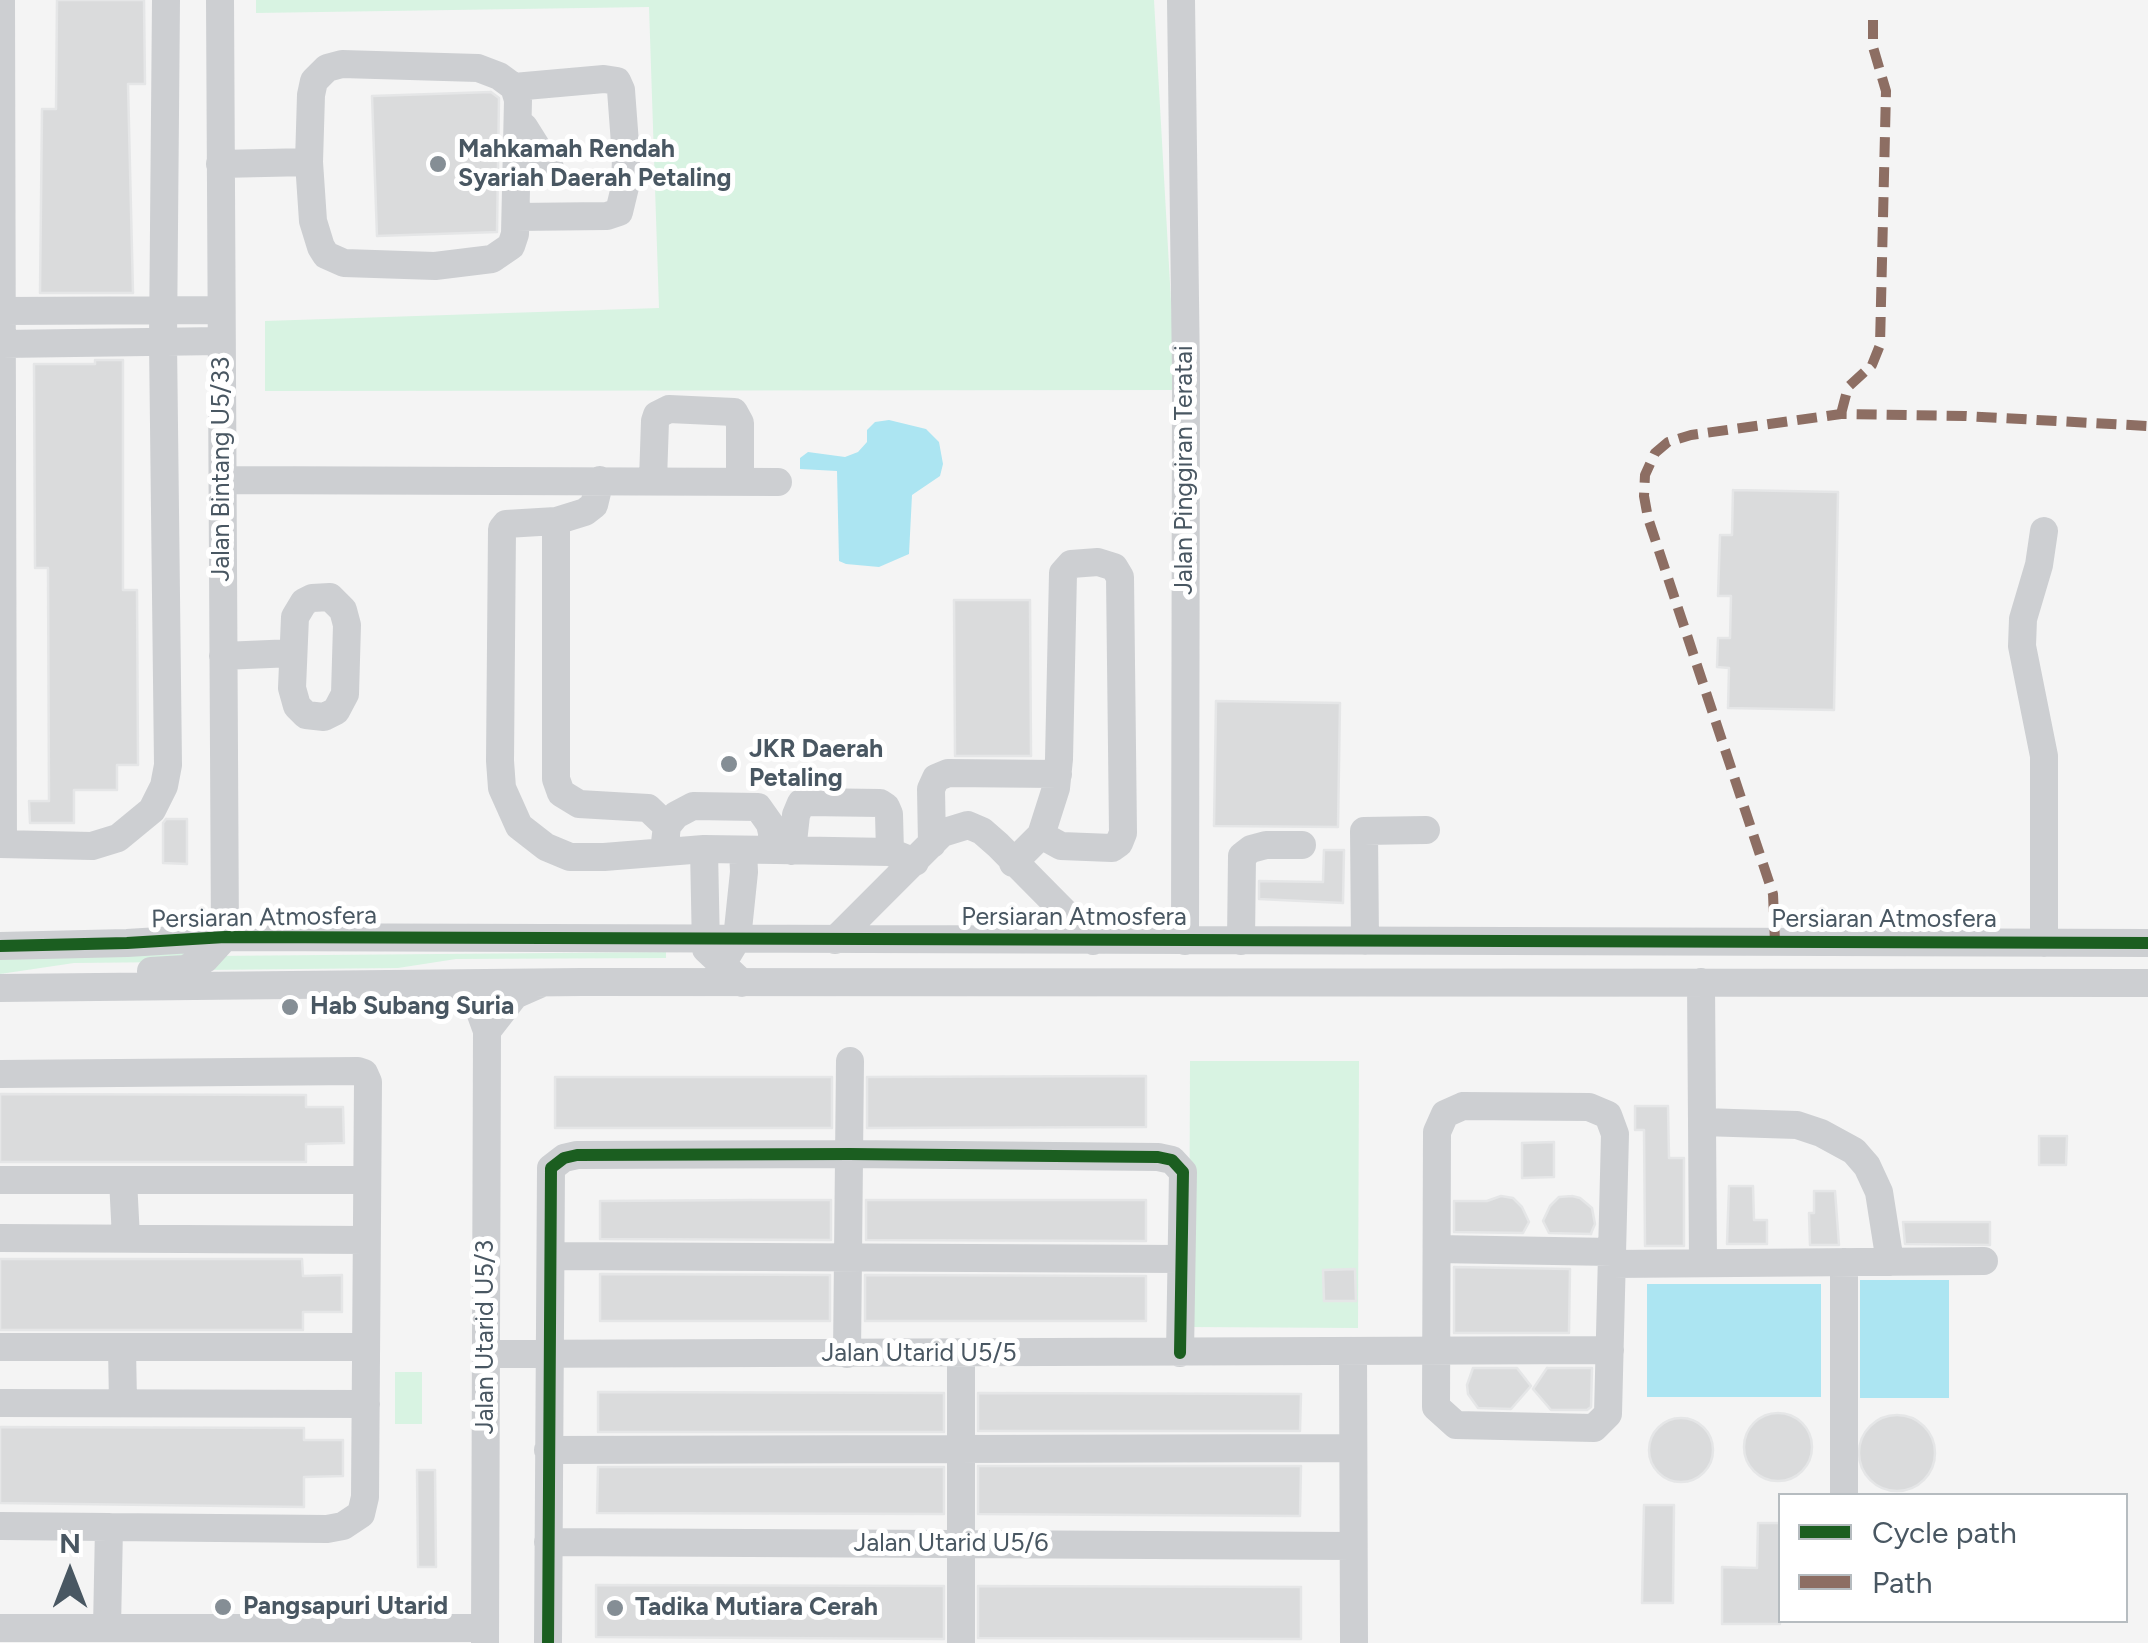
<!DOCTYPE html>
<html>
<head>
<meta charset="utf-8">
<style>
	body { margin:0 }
	#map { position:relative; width:2148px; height:1643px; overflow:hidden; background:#f4f4f4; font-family:Figtree,sans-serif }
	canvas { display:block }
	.legend { position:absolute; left:1778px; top:1493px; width:350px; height:130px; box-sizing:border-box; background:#fff; border:2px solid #b6bcc0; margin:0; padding:12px 18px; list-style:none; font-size:30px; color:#495762 }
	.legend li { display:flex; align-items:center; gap:20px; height:50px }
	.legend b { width:50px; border:2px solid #b6bcc0 }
	.north { position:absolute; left:20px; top:1523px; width:100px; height:100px; -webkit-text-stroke:8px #fff; paint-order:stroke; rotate:0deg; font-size:28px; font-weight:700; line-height:40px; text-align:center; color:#495762 }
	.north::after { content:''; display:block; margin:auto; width:35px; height:45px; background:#495762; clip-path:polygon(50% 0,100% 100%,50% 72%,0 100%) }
</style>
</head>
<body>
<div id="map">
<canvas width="2148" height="1643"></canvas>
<ul class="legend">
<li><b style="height:12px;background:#1b5e20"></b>Cycle path</li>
<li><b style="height:12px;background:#8d6e63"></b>Path</li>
</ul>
<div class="north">N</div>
</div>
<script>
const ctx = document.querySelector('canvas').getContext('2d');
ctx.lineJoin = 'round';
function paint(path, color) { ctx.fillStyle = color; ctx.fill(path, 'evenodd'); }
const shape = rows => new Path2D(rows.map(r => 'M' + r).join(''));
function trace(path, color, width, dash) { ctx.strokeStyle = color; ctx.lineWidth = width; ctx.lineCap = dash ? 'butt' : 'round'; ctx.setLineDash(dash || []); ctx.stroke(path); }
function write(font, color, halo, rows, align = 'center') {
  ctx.font = font + ' Figtree,sans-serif'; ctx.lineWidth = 10; ctx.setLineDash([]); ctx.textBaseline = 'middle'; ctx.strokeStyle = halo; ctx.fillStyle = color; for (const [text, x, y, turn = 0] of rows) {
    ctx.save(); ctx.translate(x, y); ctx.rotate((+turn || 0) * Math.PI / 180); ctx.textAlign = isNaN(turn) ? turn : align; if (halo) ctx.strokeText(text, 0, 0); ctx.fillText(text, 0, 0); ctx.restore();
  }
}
paint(shape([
	[256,0,1154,0,1176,390,265,391,265,321,659,308,649,7,256,13],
	[666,952,666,958,456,959,398,968,200,970,211,956],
	[187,953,174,962,74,963,0,974,0,955],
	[1190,1061,1359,1061,1358,1328,1189,1327],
	[395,1372,422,1372,422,1424,395,1424]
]), '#d8f3e2');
paint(shape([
	[889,420,926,429,939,442,943,464,940,476,912,495,909,554,879,567,846,564,839,561,837,471,800,469,800,458,808,452,845,457,858,452,867,442,867,430,875,422],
	[1860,1280,1949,1280,1949,1398,1860,1398],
	[1647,1284,1821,1284,1821,1397,1647,1397]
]), '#ace5f2');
const building = shape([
	[57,0,144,0,145,84,128,84,133,293,40,293,42,109,56,109,57,0],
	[491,92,499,98,497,232,377,236,372,96,491,92],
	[95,360,123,360,123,590,137,590,138,765,117,765,117,790,74,790,74,823,30,823,29,801,49,801,48,568,35,568,34,364,95,364,95,360],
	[1733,490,1838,492,1834,710,1728,708,1729,668,1717,667,1718,638,1730,638,1731,596,1718,596,1720,535,1732,535,1733,490],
	[954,600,1030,600,1031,756,955,756,954,600],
	[1216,701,1340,703,1338,827,1214,826,1216,701],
	[166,819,187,819,187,864,163,863,163,823,166,819],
	[1324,850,1344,850,1343,903,1259,899,1259,881,1323,882,1324,850],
	[1146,1076,1146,1127,867,1128,867,1077,1146,1076],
	[555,1077,832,1077,832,1128,555,1128,555,1077],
	[0,1094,306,1095,306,1107,343,1107,344,1143,306,1144,306,1162,0,1162,0,1094],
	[1635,1106,1668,1106,1669,1158,1684,1158,1684,1246,1645,1246,1644,1130,1635,1130,1635,1106],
	[2039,1136,2067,1136,2066,1165,2039,1165,2039,1136],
	[1554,1142,1554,1177,1522,1178,1522,1143,1554,1142],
	[1729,1186,1753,1186,1754,1220,1767,1220,1767,1244,1727,1244,1729,1186],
	[1814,1191,1835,1191,1839,1245,1810,1245,1809,1213,1814,1213,1814,1191],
	[1501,1196,1513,1198,1522,1207,1529,1222,1523,1233,1454,1232,1454,1201,1487,1201,1501,1196],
	[1572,1196,1580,1198,1592,1208,1595,1224,1592,1231,1591,1234,1549,1233,1543,1221,1550,1206,1559,1197,1572,1196],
	[753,1200,831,1200,831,1240,600,1239,600,1201,753,1200],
	[866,1200,1146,1200,1146,1241,866,1240,866,1200],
	[1903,1222,1990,1222,1990,1245,1905,1244,1903,1222],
	[0,1259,302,1259,303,1276,342,1275,342,1312,303,1312,303,1330,0,1330,0,1259],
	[1454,1267,1570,1269,1569,1333,1454,1333,1454,1267],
	[1355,1269,1356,1301,1324,1301,1323,1270,1355,1269],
	[600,1274,830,1275,830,1321,600,1321,600,1274],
	[865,1275,1146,1276,1146,1321,865,1321,865,1275],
	[1473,1368,1517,1368,1531,1386,1511,1409,1478,1408,1468,1394,1467,1385,1473,1368],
	[1547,1368,1592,1368,1591,1407,1587,1410,1551,1410,1533,1389,1547,1368],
	[598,1392,944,1393,944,1432,598,1432,598,1392],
	[978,1393,1301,1394,1300,1431,978,1431,978,1393],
	'1744 1447a34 34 0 1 1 68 0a34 34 0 1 1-68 0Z',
	'1859 1453a38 38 0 1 1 76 0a38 38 0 1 1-76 0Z',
	'1649 1450a32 32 0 1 1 64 0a32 32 0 1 1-64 0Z',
	[0,1427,304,1428,304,1440,343,1440,343,1476,304,1477,304,1507,0,1503,0,1427],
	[978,1466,1301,1466,1300,1516,978,1514,978,1466],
	[598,1467,944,1467,944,1514,597,1513,598,1467],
	[417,1470,435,1470,436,1567,418,1567,417,1470],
	[1644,1505,1674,1505,1673,1603,1642,1603,1644,1505],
	[1758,1523,1780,1523,1780,1624,1722,1624,1722,1567,1757,1568,1758,1523],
	[596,1585,944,1586,944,1639,596,1637,596,1585],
	[978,1586,1301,1587,1301,1639,978,1638,978,1586]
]);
paint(building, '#dadbdc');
trace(building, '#e5e6e7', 2.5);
trace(shape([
	[1,0,3,844],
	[1181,0,1186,373,1185,941],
	[514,87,604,79,617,81,621,90,626,157,625,187,619,212,607,216,516,217],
	[518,123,524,127,551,170],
	[220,164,309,162,311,95,314,81,327,68,342,64,478,68,499,76,514,87,518,100,515,234,511,246,492,259,435,266,344,263,326,255,321,247,313,221,309,162],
	[2,311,221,310],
	[2,344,221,341],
	[222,480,778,482],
	[600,480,594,505,585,512,556,521,506,524,502,529,500,761,502,788,519,826,546,847,570,857,604,857,704,849,776,850,890,852,915,862],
	[653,480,655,421,657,415,669,409,734,412,740,423,740,480],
	[556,521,556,779,561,793,579,804,648,808,667,826],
	[2044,531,2039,565,2023,619,2022,646,2044,756,2044,943],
	[330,597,343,610,347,625,345,694,336,711,324,717,306,715,297,706,292,688,295,617,304,602,312,598,330,597],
	[223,656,293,653],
	[665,843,667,826,676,815,693,806,758,807,770,824,776,850],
	[0,844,92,846,118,838,152,810,164,786,168,765,163,341,166,0],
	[932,844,931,789,936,778,948,773,1058,774],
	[704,849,706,949,742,983],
	[792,851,796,815,801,803,807,802,880,803,886,807,889,814,890,852],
	[1013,863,1041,835,1056,788,1059,759,1063,573,1071,564,1098,562,1114,567,1120,577,1123,833,1119,843,1112,848,1061,846,1041,835],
	[835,940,942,833,968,825,982,831,998,845,1093,941],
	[1241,941,1242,856,1251,849,1266,845,1302,845],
	[1365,941,1364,831,1426,830],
	[0,946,127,943,225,937,2148,943],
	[728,954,737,939,744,872,743,850],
	[151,971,185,969,205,959,225,937,220,0],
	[1701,982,1703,1263],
	[442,987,459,992,479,1009,487,1031,485,1643],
	[0,988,582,982,2148,983],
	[487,1031,515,995,540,984],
	[0,1074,358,1071,364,1073,368,1082,365,1497,361,1514,343,1526,327,1529,0,1526],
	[1463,1106,1589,1107,1608,1115,1615,1134,1608,1414,1594,1428,1456,1425,1436,1407,1437,1132,1445,1114,1463,1106],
	[1702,1122,1797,1125,1821,1133,1854,1151,1867,1166,1879,1192,1890,1262],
	[0,1180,367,1180],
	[123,1180,126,1238],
	[0,1238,366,1240],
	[1437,1249,1612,1252],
	[551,1256,1181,1259],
	[1844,1262,1844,1496],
	[1612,1264,1984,1261],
	[0,1347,366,1347],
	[122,1347,123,1403],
	[1353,1351,1354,1643],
	[485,1354,1610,1350],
	[847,1354,850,1061],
	[961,1354,961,1643],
	[0,1403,366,1404],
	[548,1450,1353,1448],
	[548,1542,1353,1546],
	[0,1628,485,1628],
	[107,1628,109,1527],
	[548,1643,551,1168,564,1158,577,1155,849,1154,1158,1157,1172,1160,1183,1172,1180,1353]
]), '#cdcfd2', 28);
trace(shape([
	[1841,414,1848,387,1872,365,1880,345,1886,91,1873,47,1873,20],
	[1775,942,1773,894,1648,518,1644,496,1645,475,1655,453,1668,442,1691,435,1841,414,1965,416,2148,426]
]), '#8d6e63', 10, [20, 10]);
trace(shape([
	[0,946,127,943,225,937,2148,943],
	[548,1643,551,1168,564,1158,577,1155,849,1154,1158,1157,1172,1160,1183,1172,1180,1353]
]), '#1b5e20', 12);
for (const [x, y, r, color] of [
	[438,164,10,"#858e95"],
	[729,764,10,"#858e95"],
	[290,1007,10,"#858e95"],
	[223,1607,10,"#858e95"],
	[615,1608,10,"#858e95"]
]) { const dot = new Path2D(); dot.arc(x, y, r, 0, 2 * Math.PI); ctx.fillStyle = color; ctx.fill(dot); trace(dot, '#fff', 4); }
write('bold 25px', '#495762', '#fff', [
	["Mahkamah Rendah",458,150],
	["Syariah Daerah Petaling",458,179],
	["JKR Daerah",749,750],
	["Petaling",749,779],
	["Hab Subang Suria",310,1007],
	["Pangsapuri Utarid",243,1607],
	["Tadika Mutiara Cerah",635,1608]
], 'left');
write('25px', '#495762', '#fff', [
	["Jalan Bintang U5/33",222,469,-90],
	["Jalan Pinggiran Teratai",1185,470,-90],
	["Persiaran Atmosfera",264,918,-1],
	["Persiaran Atmosfera",1074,918],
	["Persiaran Atmosfera",1884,920],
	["Jalan Utarid U5/3",486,1337,-90],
	["Jalan Utarid U5/5",919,1354],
	["Jalan Utarid U5/6",951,1544]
]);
</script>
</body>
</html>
